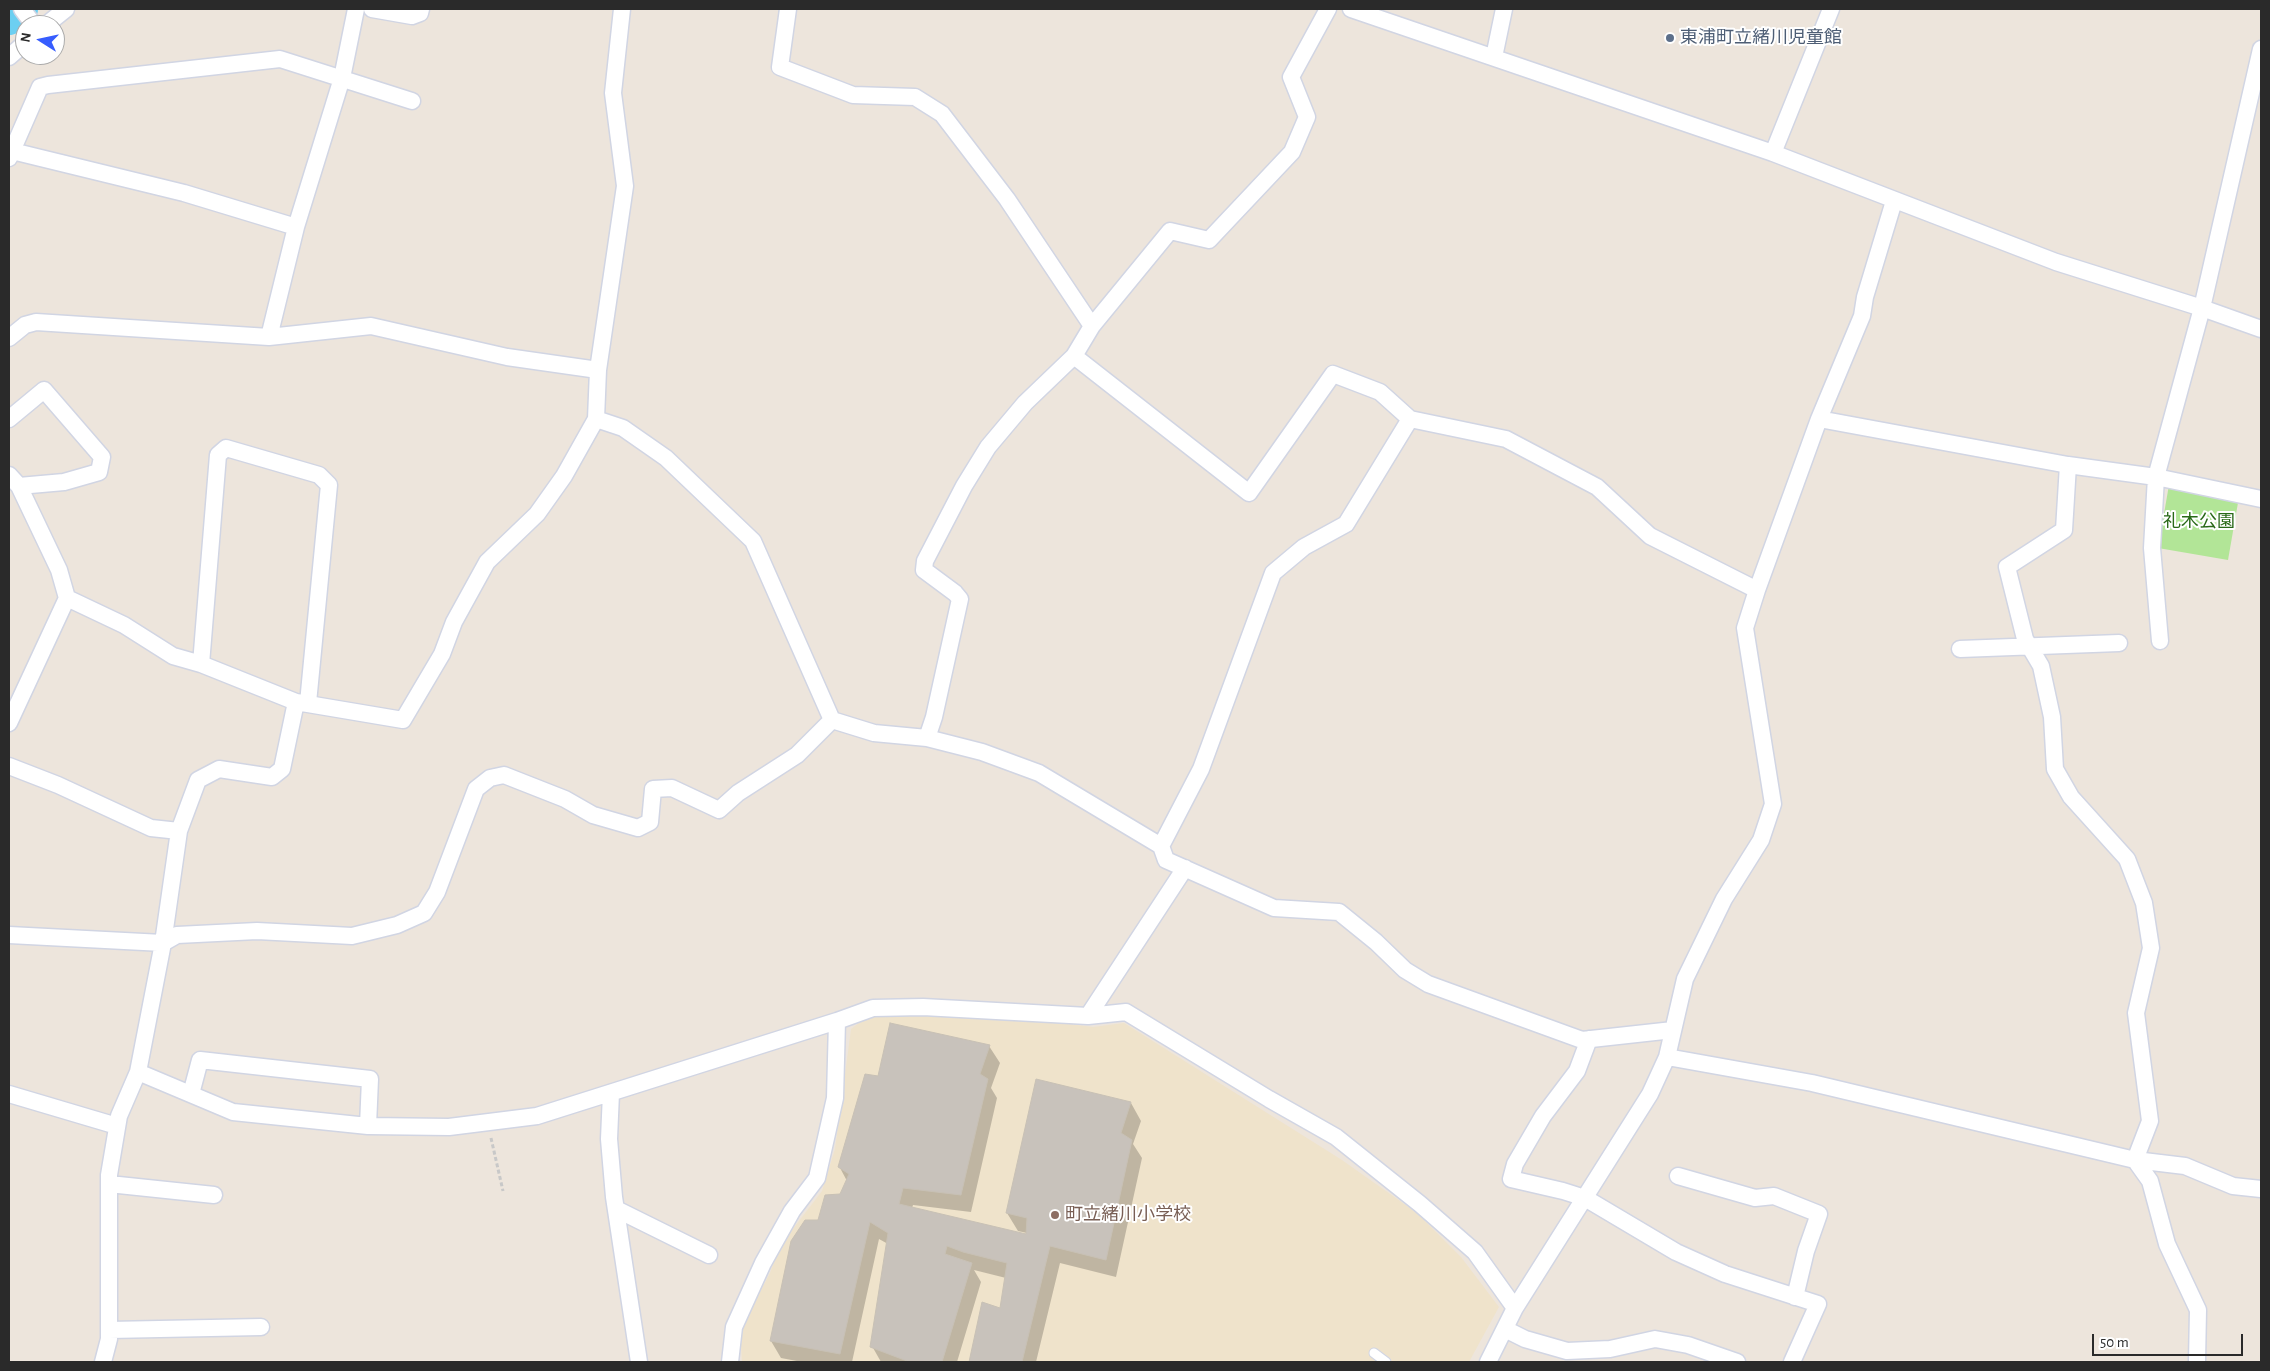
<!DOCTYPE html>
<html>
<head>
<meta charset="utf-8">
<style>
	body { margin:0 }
	#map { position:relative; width:2270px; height:1371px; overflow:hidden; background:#ede5dc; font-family:"Alegreya Sans",sans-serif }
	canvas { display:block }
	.frame { position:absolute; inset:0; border:10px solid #2a2a2a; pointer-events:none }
	.north { position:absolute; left:15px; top:15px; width:50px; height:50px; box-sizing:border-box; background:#fff; border:1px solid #aaa; border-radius:50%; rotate:280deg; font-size:14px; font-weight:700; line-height:20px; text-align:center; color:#2a2a2a }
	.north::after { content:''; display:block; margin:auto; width:18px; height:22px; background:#375dfe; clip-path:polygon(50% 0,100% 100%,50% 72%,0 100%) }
	.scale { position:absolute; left:2092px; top:1334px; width:151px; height:22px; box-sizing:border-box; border:2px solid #2a2a2a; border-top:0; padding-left:6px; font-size:15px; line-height:18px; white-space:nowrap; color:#2a2a2a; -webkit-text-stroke:4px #fff; paint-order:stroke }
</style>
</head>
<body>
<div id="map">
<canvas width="2270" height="1371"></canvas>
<div class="frame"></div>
<div class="north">N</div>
<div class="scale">50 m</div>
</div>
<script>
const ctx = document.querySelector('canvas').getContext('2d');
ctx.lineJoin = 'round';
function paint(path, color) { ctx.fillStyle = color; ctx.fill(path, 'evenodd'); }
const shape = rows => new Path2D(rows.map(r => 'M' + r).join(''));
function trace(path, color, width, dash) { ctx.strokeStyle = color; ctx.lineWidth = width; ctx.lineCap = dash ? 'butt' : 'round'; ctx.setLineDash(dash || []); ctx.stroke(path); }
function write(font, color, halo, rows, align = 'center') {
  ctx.font = font + ' "Alegreya Sans","Noto Sans JP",sans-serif'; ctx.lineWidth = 4; ctx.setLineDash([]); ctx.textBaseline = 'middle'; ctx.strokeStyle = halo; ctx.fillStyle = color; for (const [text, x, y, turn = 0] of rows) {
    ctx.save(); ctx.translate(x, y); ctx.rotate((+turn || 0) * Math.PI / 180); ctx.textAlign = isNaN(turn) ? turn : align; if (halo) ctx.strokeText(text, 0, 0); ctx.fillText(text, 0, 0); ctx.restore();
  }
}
paint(shape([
	[878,1016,1008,1016,1093,1027,1124,1023,1342,1160,1417,1213,1461,1257,1499,1307,1469,1362,742,1362,740,1329,770,1273,779,1247,822,1191,835,1149,851,1029,867,1017]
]), '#efe3cb');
paint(shape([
	[2169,485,2239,497,2228,560,2158,548]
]), '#b2e597');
paint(shape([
	[989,1046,1000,1063,991,1088,997,1098,971,1212,913,1205,912,1208,1027,1236,1027,1233,1018,1231,1007,1213,1037,1080,1131,1103,1141,1121,1133,1144,1142,1158,1116,1277,1060,1263,1036,1362,971,1362,983,1304,1001,1309,1006,1278,974,1270,981,1282,957,1362,881,1362,872,1346,888,1244,879,1239,852,1362,802,1362,781,1358,771,1341,819,1222,841,1196,847,1181,839,1166,878,1078]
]), '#0003');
trace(shape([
	[9,17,20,9]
]), '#6ccff1', 36);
const building = shape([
	[890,1023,990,1045,980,1074,988,1079,961,1195,903,1188,899,1204,1026,1234,1027,1218,1006,1213,1036,1079,1131,1102,1121,1133,1132,1140,1106,1260,1050,1246,1022,1362,969,1362,982,1302,1000,1308,1007,1263,963,1252,947,1246,945,1254,972,1263,942,1362,907,1361,870,1347,888,1233,870,1222,840,1354,770,1341,791,1241,805,1220,818,1220,825,1195,840,1194,849,1174,838,1167,865,1074,878,1076,890,1023]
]);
paint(building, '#c8c2bb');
trace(building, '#c8c1b5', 1);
const service = shape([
	[1374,1353,1386,1362]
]);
const minor = shape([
	[22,9,34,25],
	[372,9,412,16,420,13,421,9],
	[788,9,780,67,853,95,915,97,942,114,1007,199,1092,326],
	[1351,9,1773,153,2056,262,2202,308,2261,329],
	[46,25,66,9],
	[9,57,25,43],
	[1494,57,1504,9],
	[12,151,184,193,296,227],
	[1773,153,1831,9],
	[9,158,40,87,48,85,280,59,412,101],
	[269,337,296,227,342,78,356,9],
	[9,338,25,325,36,322,269,337,371,326,507,357,598,370],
	[1074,356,1249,493,1333,374,1380,392,1410,419],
	[9,419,44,390,102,457,99,472,64,482,19,486],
	[596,419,623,428,666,458,753,541,832,720],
	[1819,419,2068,465,2156,477,2261,499],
	[2068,465,2064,530,2007,567,2025,639,2041,666,2052,717,2055,769,2071,797,2127,859,2144,903,2151,948,2136,1013,2150,1121,2135,1160],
	[9,475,19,486,59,570,67,598,124,625,173,656,201,664,296,702,403,720,442,654,454,622,487,562,537,514,564,476,596,419,598,370,625,186,613,93,622,9],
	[2160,641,2152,548,2156,477,2202,308,2261,49],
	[1960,649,2119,643],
	[201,664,218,455,226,448,319,475,329,485,308,703],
	[832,720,874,733,927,738,982,752,1039,773,1161,846,1166,860,1274,908,1339,912,1376,942,1405,970,1428,984,1582,1040,1673,1030],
	[9,723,67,598],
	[927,738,934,717,960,599,955,593,924,570,925,561,964,486,988,447,1025,403,1074,356,1092,326,1170,231,1209,240,1292,152,1307,117,1291,77,1328,9],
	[9,766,58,785,151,828,179,831],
	[1161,846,1201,769,1273,573,1304,547,1346,524,1410,419,1506,439,1597,487,1650,536,1757,590],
	[9,935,163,943,177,935,257,931,352,936,397,925,424,913,437,892,476,789,490,778,504,775,565,799,593,815,638,828,650,822,653,789,672,788,719,810,738,793,797,755,832,720],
	[1088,1016,1185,868],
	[1589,1039,1577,1071,1543,1116,1515,1164,1511,1179,1563,1191,1585,1198,1676,1252,1725,1274,1818,1304,1792,1362],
	[1667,1057,1812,1083,2135,1160,2185,1166,2233,1186,2261,1189],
	[138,1072,233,1112,368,1126,449,1127,537,1116,837,1021,873,1008,923,1007,1088,1016,1126,1012,1269,1099,1336,1137,1420,1204,1475,1252,1515,1308],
	[611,1093,609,1139,614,1197,639,1362],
	[9,1094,117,1126],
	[191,1094,200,1060,370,1079,368,1126],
	[2135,1160,2150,1181,2167,1244,2198,1310,2197,1362],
	[1678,1176,1755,1198,1774,1196,1819,1214,1806,1251,1795,1297],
	[109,1184,214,1195],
	[616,1209,709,1255],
	[1505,1329,1525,1339,1567,1351,1610,1349,1655,1339,1688,1345,1737,1362],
	[109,1330,261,1327],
	[103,1362,109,1339,109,1175,119,1116,138,1072,163,943,179,831,198,780,219,769,272,777,282,769,296,702],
	[730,1362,734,1327,763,1263,792,1211,817,1178,835,1098,837,1021],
	[1488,1362,1515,1308,1650,1094,1667,1057,1685,979,1724,899,1761,840,1773,804,1745,628,1757,590,1819,419,1862,316,1865,297,1894,201]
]);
trace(service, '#d1d5e3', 11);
trace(minor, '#d1d5e3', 19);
trace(shape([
	[491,1138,503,1191]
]), '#c8c8c8', 3, [4, 2.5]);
trace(service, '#fff', 9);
trace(minor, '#fff', 16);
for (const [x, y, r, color] of [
	[1670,38,5,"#5c6f8a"],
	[1055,1215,5,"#8d6e63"]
]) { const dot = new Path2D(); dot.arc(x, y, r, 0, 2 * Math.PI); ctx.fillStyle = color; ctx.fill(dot); trace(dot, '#fff', 2); }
write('18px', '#4e5e75', '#fff', [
	["東浦町立緒川児童館",1680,38]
], 'left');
write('18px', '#296918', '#fff', [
	["礼木公園",2199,522]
]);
write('18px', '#785e54', '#fff', [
	["町立緒川小学校",1065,1215]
], 'left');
</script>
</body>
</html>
